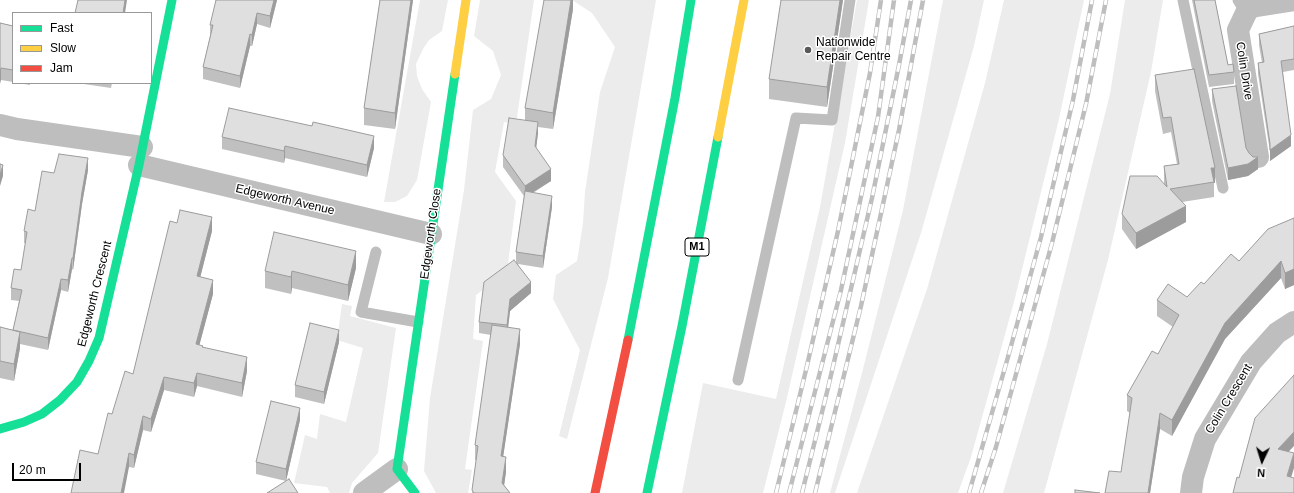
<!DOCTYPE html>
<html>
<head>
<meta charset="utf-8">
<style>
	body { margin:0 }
	#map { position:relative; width:1294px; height:493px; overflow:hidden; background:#fff; font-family:Helvetica,sans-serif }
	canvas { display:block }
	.legend { position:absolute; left:12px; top:12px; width:140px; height:72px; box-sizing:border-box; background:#fff; border:1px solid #999; margin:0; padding:5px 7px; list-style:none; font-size:12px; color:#000 }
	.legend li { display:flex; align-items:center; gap:8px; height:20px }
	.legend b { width:20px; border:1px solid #999 }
	.north { position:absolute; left:1242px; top:441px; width:40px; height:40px; -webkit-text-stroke:3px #fff; paint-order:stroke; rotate:184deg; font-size:11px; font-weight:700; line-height:16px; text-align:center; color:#000 }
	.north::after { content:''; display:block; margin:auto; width:14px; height:18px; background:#000; clip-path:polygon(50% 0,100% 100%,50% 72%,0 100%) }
	.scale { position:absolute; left:12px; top:463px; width:69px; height:18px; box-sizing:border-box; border:2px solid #000; border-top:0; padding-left:5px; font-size:12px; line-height:14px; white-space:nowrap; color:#000; -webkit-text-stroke:3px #fff; paint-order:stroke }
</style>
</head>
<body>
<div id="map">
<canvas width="1294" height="493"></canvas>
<ul class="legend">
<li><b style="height:5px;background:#16e098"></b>Fast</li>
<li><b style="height:5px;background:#ffcf43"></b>Slow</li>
<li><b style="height:5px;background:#f24e42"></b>Jam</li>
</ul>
<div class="north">N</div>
<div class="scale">20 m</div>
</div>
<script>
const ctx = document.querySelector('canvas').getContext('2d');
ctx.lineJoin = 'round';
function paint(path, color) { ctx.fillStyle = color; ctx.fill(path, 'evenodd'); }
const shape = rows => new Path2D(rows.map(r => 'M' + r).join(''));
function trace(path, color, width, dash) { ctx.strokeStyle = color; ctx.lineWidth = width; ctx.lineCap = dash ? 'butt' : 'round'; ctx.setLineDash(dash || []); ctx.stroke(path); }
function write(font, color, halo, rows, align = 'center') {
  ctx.font = font + ' Helvetica,sans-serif'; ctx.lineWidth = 3; ctx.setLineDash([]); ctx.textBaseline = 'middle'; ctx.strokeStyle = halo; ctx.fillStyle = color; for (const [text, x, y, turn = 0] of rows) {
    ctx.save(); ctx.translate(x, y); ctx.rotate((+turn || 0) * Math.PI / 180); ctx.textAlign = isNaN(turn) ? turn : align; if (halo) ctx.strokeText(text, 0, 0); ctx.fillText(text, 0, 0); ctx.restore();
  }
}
paint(shape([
	[420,0,448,0,442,31,429,40,423,49,416,64,417,76,422,89,431,102,417,180,407,196,395,202,384,202],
	[480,0,534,0,516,124,504,122,495,172,516,201,507,272,476,295,473,339,483,341,465,469,472,470,468,493,436,493,424,471,430,398,464,190,473,110,491,99,501,75,493,51,474,36],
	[572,0,656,0,608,278,567,439,559,436,580,350,553,299,556,275,577,261,583,223,585,192,600,92,615,47,592,13],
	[857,0,869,0,845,143,786,402,763,493,682,493,703,383,776,399,820,207],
	[943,0,984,0,974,46,921,233,835,493,830,493,862,373,903,210],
	[1004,0,1084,0,1059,119,1014,302,971,457,958,493,857,493,927,289,985,83],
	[1125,0,1163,0,1151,72,1108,260,1044,493,1003,493,1047,344,1110,94],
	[342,304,352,306,350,316,396,328,378,453,352,483,349,493,330,493,327,487,294,483,305,435,317,439,320,414,346,422,363,348,337,340]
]), '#ececec');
trace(shape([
	[1183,0,1223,188],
	[1238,0,1246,13],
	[376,252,361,312,418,322],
	[738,380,796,118,832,120,850,0]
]), '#bebebe', 11);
trace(shape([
	[0,125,17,129,142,147],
	[1258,157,1238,30,1246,13,1251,7,1294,0],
	[139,165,431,234],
	[364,493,397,469],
	[1191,493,1193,477,1205,439,1251,362,1277,333,1294,322]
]), '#bebebe', 22);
trace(shape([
	[628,340,675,98,691,0],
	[0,429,24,422,42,414,60,400,77,382,89,361,99,338,139,165,172,0],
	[415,493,397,469,455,74],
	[647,493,682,326,718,137]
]), '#16e098', 9);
trace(shape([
	[455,74,466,0],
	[718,137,744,0]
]), '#ffcf43', 9);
trace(shape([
	[595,493,628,340]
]), '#f24e42', 9);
const rail = shape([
	[776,493,806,370,838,231,870,73,881,0],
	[789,493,841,290,878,117,894,0],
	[802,493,828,388,872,198,899,65,911,0],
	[815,493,861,306,899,130,923,0],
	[969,493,1008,357,1041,237,1073,100,1092,0],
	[981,493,996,447,1052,243,1086,104,1106,0]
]);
trace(rail, '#bebebe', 4.5);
trace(rail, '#fff', 3, [9]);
paint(shape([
	[277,0,270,28,257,24,252,46,250,46,240,88,203,79,203,67,210,36,210,25],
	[380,0,413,0,395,129,364,125,364,108],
	[573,0,573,9,553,129,538,127,538,133,536,147,551,181,533,193,552,207,543,268,518,264,531,293,510,311,508,328,520,344,503,457,506,472,504,485,510,493,472,493,476,460,475,460,475,445,491,335,479,333,479,322,516,262,516,252,524,196,503,167,503,155,525,120,525,108],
	[843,0,827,107,769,99,769,79],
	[1192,0,1215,0,1228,65,1234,72,1234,84,1209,87],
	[0,23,13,26,13,82,1,80],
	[1294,26,1294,70,1283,72,1291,146,1270,161,1270,152,1258,74,1258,63,1262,63,1259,45,1259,34],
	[1155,75,1215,183,1214,183,1214,197,1182,202,1186,222,1136,249,1122,229,1122,214,1164,183,1164,166,1177,164,1171,132,1163,134,1155,91],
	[18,83,30,83,30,85],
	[77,83,112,83,111,88],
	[1212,89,1258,169,1248,176,1228,180,1212,101],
	[222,137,374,148,367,177,285,158,284,163,222,149],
	[88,170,82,204,73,270,72,269,68,292,61,290,48,350,20,344,20,348,14,381,0,378,0,327,13,330,19,301,11,300,11,288,21,270,26,243,24,243,24,231,35,211,54,173],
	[1294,218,1294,285,1285,289,1281,278,1225,339,1172,436,1160,429,1150,493,1105,493,1121,472,1130,413,1127,411,1127,395,1158,354,1173,327,1157,316,1157,300,1187,297,1204,284,1239,261],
	[177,223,212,231,200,277,213,294,199,345,247,371,242,397,197,386,194,397,164,390,151,432,143,430,134,468,129,467,98,454,112,414,133,374],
	[356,268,348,301,292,288,291,294,265,288,265,271],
	[339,342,324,404,295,397,295,385],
	[300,420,286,481,256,474,256,462]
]), '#c0c0c0');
paint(shape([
	[125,0,127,0,125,13,123,13],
	[274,0,277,0,270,28,270,16],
	[411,0,413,0,395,129,395,113],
	[571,0,573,0,573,9,553,129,553,113],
	[840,0,843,0,827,107,827,87],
	[257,13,257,24,252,46,252,35],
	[250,34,250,46,240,88,240,76],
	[1,68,1,80,0,84,0,73],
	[538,122,538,133,535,158,535,146],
	[1291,135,1291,146,1270,161,1270,150],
	[374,136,374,148,367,177,367,165],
	[285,146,285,158,284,163,284,151],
	[1258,157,1258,169,1248,176,1228,180,1228,168],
	[88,158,88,170,82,204,73,270,73,258,82,192],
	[3,165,3,176,0,186,0,175],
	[1211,168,1215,168,1215,183,1214,183],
	[551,169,551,181,525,197,525,186],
	[552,196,552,207,543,268,543,256],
	[1186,206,1186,222,1136,249,1136,233],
	[212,217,212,231,197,290,197,276],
	[356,251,356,268,348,301,348,285],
	[72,258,72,269,68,292,68,280],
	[1281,261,1281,278,1225,339,1172,436,1172,420,1225,323],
	[1294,269,1294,285,1285,289,1285,273],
	[292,271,292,288,291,294,291,277],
	[61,279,61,290,48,350,48,338],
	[213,280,213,294,196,358,196,344],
	[531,282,531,293,510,311,507,337,507,325,510,299],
	[520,329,520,344,501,471,501,456],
	[339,330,339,342,324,404,324,392],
	[20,332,20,348,14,381,14,364],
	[247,357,247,371,242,397,242,383],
	[197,373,197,386,194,397,194,383],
	[164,377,164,390,151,432,151,419],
	[300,408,300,420,286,481,286,469],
	[1160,413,1160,429,1150,493,1148,493],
	[143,416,143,430,134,468,134,455],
	[1294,432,1294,446,1278,463,1278,449],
	[129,453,129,467,124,493,121,493],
	[1294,453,1294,468,1287,491,1287,476],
	[506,457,506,472,503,493,502,483]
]), '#9c9c9c');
const building = shape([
	[78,0,125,0,123,13,75,13,78,0],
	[216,0,274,0,270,16,257,13,252,35,250,34,240,76,203,67,213,25,210,25,216,0],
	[380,0,411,0,395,113,364,108,380,0],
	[544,0,571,0,553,113,525,108,544,0],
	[781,0,840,0,827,87,769,79,781,0],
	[1194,0,1215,0,1228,65,1233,64,1234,72,1209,75,1194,0],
	[0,23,13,26,13,70,1,68,0,73,0,23],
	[1294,26,1294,59,1281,61,1291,135,1270,150,1270,144,1258,63,1264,62,1259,34,1294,26],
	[1194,69,1215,168,1211,168,1214,182,1170,189,1186,206,1136,233,1122,214,1130,176,1157,176,1167,187,1164,166,1179,164,1171,117,1163,118,1155,75,1194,69],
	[1236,86,1246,148,1249,153,1253,157,1258,157,1248,164,1228,168,1212,89,1236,86],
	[229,108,312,126,313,122,374,136,367,165,285,146,284,151,222,137,229,108],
	[509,118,538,122,535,146,551,169,525,186,503,155,509,118],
	[59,154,88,158,82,192,73,258,72,258,68,280,61,279,48,338,13,330,22,290,11,288,14,269,21,270,27,232,24,231,28,209,35,211,42,171,54,173,59,154],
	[0,164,3,165,0,175,0,164],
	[525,191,552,196,543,256,516,252,525,191],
	[180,210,212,217,197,276,213,280,196,344,203,346,202,347,247,357,242,383,197,373,194,383,164,377,151,419,143,416,134,455,129,453,121,493,71,493,80,450,98,454,108,413,112,414,125,371,133,374,170,221,177,223,180,210],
	[1294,218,1294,269,1285,273,1281,261,1225,323,1172,420,1160,413,1148,493,1105,493,1109,471,1121,472,1132,398,1127,395,1152,351,1158,354,1179,315,1157,300,1168,284,1187,297,1201,282,1204,284,1231,254,1239,261,1268,229,1294,218],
	[274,232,356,251,348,285,292,271,291,277,265,271,274,232],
	[514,260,531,282,510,299,507,325,479,322,484,282,514,260],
	[310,323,339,330,324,392,295,385,310,323],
	[492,325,520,329,501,456,506,457,502,483,510,493,474,493,472,490,478,446,475,445,492,325],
	[0,327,20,332,14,364,0,361,0,327],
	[1294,375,1294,432,1278,449,1294,453,1287,476,1294,478,1294,493,1233,493,1237,477,1239,478,1255,418,1294,375],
	[271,401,300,408,286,469,256,462,271,401],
	[289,479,298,493,267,493,289,479],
	[1075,490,1100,493,1075,493,1075,490]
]);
paint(building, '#dfdfdf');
trace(building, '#9c9c9c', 1);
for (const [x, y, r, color] of [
	[808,50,4,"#595959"]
]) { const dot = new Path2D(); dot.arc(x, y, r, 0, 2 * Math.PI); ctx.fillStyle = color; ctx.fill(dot); trace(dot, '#fff', 1.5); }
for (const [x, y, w] of [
	[697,247,24]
]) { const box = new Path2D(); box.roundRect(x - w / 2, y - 9, w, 18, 3); ctx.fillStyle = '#fff'; ctx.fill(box); trace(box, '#000', 1); }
write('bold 11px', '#000', null, [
	["M1",697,247]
]);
write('12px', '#000', '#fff', [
	["Nationwide",816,43],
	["Repair Centre",816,57]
], 'left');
write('12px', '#000', '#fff', [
	["Colin Drive",1244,71,81],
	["Edgeworth Avenue",285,200,13],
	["Edgeworth Close",431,234,-82],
	["Edgeworth Crescent",95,294,-76],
	["Colin Crescent",1229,399,-59]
]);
</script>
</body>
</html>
